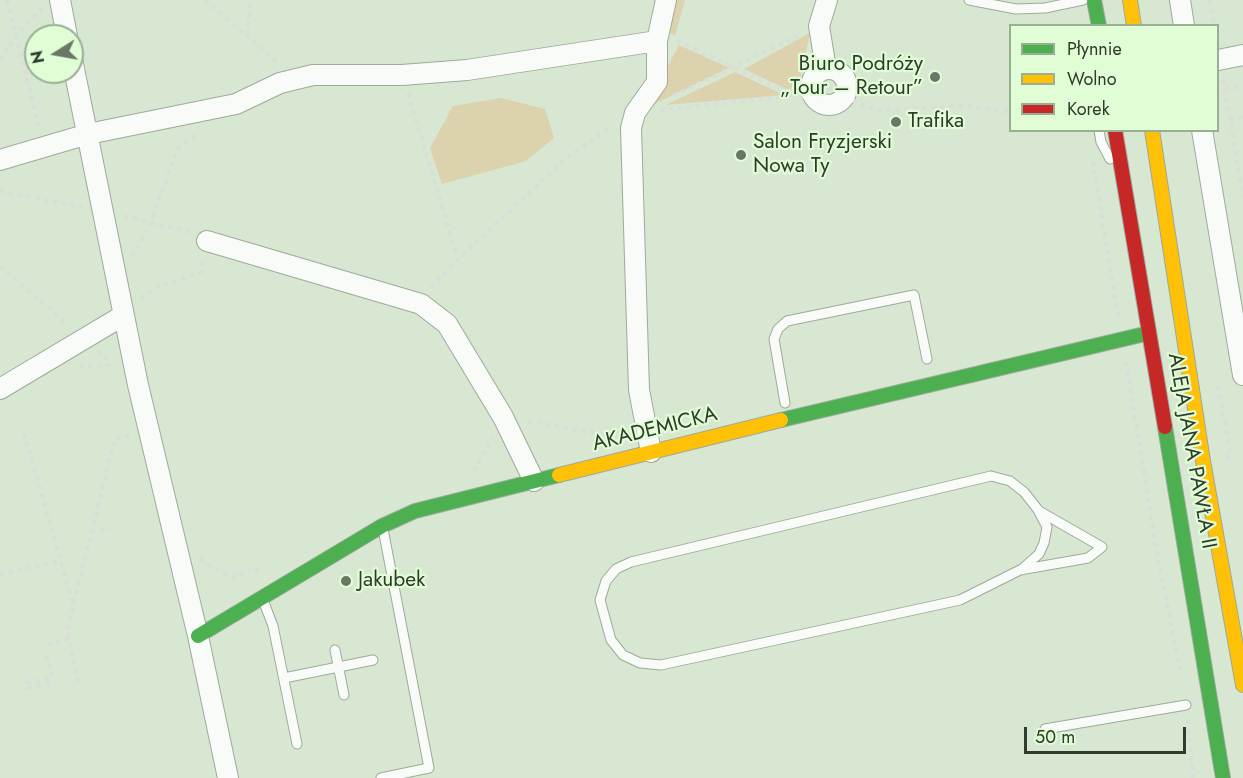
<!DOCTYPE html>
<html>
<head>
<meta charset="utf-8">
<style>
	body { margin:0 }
	#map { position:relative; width:1243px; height:778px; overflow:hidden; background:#d7e7d1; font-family:Jost,sans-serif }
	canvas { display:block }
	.legend { position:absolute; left:1009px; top:24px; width:210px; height:108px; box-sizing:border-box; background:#e0fdd6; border:2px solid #99af92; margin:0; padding:8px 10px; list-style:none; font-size:18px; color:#2f3b2c }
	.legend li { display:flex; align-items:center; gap:12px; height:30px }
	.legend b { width:30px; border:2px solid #99af92 }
	.north { position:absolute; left:24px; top:24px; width:60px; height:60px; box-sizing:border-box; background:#e0fdd6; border:2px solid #99af92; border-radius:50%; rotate:259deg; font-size:16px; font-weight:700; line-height:24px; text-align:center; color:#2f3b2c }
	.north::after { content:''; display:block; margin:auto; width:21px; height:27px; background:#6a7766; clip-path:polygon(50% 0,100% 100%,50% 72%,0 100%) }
	.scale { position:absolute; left:1024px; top:727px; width:162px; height:27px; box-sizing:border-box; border:3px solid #2f3b2c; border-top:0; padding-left:8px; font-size:18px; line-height:21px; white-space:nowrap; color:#2f3b2c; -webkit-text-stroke:4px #e0fdd6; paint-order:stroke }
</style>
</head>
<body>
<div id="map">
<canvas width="1243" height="778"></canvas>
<ul class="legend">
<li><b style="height:8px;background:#4caf50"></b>Płynnie</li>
<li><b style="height:8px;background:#ffc107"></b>Wolno</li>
<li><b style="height:8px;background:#c62828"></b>Korek</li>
</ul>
<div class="north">N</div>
<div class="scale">50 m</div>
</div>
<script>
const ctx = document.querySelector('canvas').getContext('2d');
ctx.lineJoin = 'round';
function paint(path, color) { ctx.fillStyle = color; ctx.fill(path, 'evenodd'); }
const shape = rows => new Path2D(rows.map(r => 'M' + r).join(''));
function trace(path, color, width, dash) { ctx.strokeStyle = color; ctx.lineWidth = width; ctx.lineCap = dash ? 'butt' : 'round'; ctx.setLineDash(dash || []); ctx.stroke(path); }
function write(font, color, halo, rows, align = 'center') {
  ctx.font = font + ' Jost,sans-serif'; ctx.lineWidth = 4.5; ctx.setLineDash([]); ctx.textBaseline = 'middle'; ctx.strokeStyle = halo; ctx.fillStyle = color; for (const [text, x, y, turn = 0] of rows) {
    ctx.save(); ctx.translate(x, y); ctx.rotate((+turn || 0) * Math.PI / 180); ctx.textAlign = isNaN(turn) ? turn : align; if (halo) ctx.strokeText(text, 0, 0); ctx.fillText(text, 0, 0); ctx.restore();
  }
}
paint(shape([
	[676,0,685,0,675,35,669,33],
	[810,33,798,88,786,89,744,69],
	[679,45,729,68,648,107,647,106],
	[735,72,784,95,666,105],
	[501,98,545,109,554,138,526,161,442,184,430,148,453,106]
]), '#dcd2ad');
const lane = shape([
	[969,0,1016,9,1045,8,1083,0],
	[1099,130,1101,142,1110,159],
	[785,403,774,339,778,329,787,321,914,295,927,359],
	[991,476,1010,481,1024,492,1039,511,1102,547,1088,558,1020,570,960,600,661,665,640,663,623,655,611,640,600,600,606,581,616,569,631,562,991,476],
	[1022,569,1039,554,1044,543,1047,527,1039,512],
	[263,600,273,626,297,744],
	[335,650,344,695],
	[284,678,373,660],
	[1045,729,1186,705],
	[381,778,429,768,383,529]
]);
const street = shape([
	[60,0,67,36],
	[1180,0,1184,26],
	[72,59,138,385,198,636,228,778],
	[1218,60,1243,55],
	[826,69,819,26,827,0],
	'811 87a18 18 0 1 1 36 0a18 18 0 1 1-36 0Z',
	[1202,130,1243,375],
	[0,160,88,134,236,104,280,83,313,75,402,75,467,70,657,41],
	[207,241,421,304,447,324,503,417,534,481],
	[0,389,124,315],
	[651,452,639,390,631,128,635,113,657,82,657,41,666,0]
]);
const fast = shape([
	[1094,0,1099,26],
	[781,420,1149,333],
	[1165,427,1223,778],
	[198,636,382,526,415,511,559,475]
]);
const slow = shape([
	[1130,0,1134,26],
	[1152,130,1203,461,1243,685],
	[559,475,781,420]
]);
const jam = shape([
	[1115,130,1165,427]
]);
trace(lane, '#9eaa9a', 11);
trace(street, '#9eaa9a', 22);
trace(fast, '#9eaa9a', 16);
trace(slow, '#9eaa9a', 16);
trace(jam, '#9eaa9a', 16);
trace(shape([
	[7,0,39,127],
	[205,0,279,64],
	[1210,0,1214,26],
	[247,35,250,0],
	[677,41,795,96,814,97],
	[0,60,16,36,42,8],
	[1223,80,1243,197],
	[1225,89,1243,86],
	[408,93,458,259],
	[673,96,802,34],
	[844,97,876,110,966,106,1010,112],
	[660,110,793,96],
	[1230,120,1243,117],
	[1093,161,1118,317],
	[0,191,82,207],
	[124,216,190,232],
	[132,257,151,221,178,148,198,133],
	[0,266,68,325],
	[431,288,458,259,569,156,610,128],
	[141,298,155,288,201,272,204,258],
	[98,351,113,364],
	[1126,362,1144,471,1150,470],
	[79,366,113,365],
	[1218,386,1231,456,1226,457],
	[528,421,612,436],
	[24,433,73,604],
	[474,471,492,438],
	[1144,471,1154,537,1180,671],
	[91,532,111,528],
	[200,559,222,573,236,577,255,567,259,575],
	[0,574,61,561],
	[47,644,69,639],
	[47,655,52,678,27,683,28,688,48,684,51,691],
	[78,682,67,629,115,438,130,435],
	[1188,720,1193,778]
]), '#daded8', 4, [4.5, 4.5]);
trace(lane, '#f9fbf8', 9);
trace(street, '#f9fbf8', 20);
trace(fast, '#4caf50', 14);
trace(slow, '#ffc107', 14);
trace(jam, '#c62828', 14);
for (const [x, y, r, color] of [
	[935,77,6,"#6a7766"],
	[896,122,6,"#6a7766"],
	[741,155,6,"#6a7766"],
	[346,581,6,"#6a7766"]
]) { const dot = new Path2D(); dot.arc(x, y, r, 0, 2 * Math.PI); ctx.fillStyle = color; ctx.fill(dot); trace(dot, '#e0fdd6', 2); }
write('21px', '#2f3b2c', '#e0fdd6', [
	["Biuro Podróży",923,65,"right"],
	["„Tour – Retour”",923,89,"right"],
	["Trafika",908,122],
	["Salon Fryzjerski",753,143],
	["Nowa Ty",753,167],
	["Jakubek",358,581]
], 'left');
write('21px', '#2f3b2c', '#e0fdd6', [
	["AKADEMICKA",655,430,-14],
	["ALEJA JANA PAWŁA II",1191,451,80]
]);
</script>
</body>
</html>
